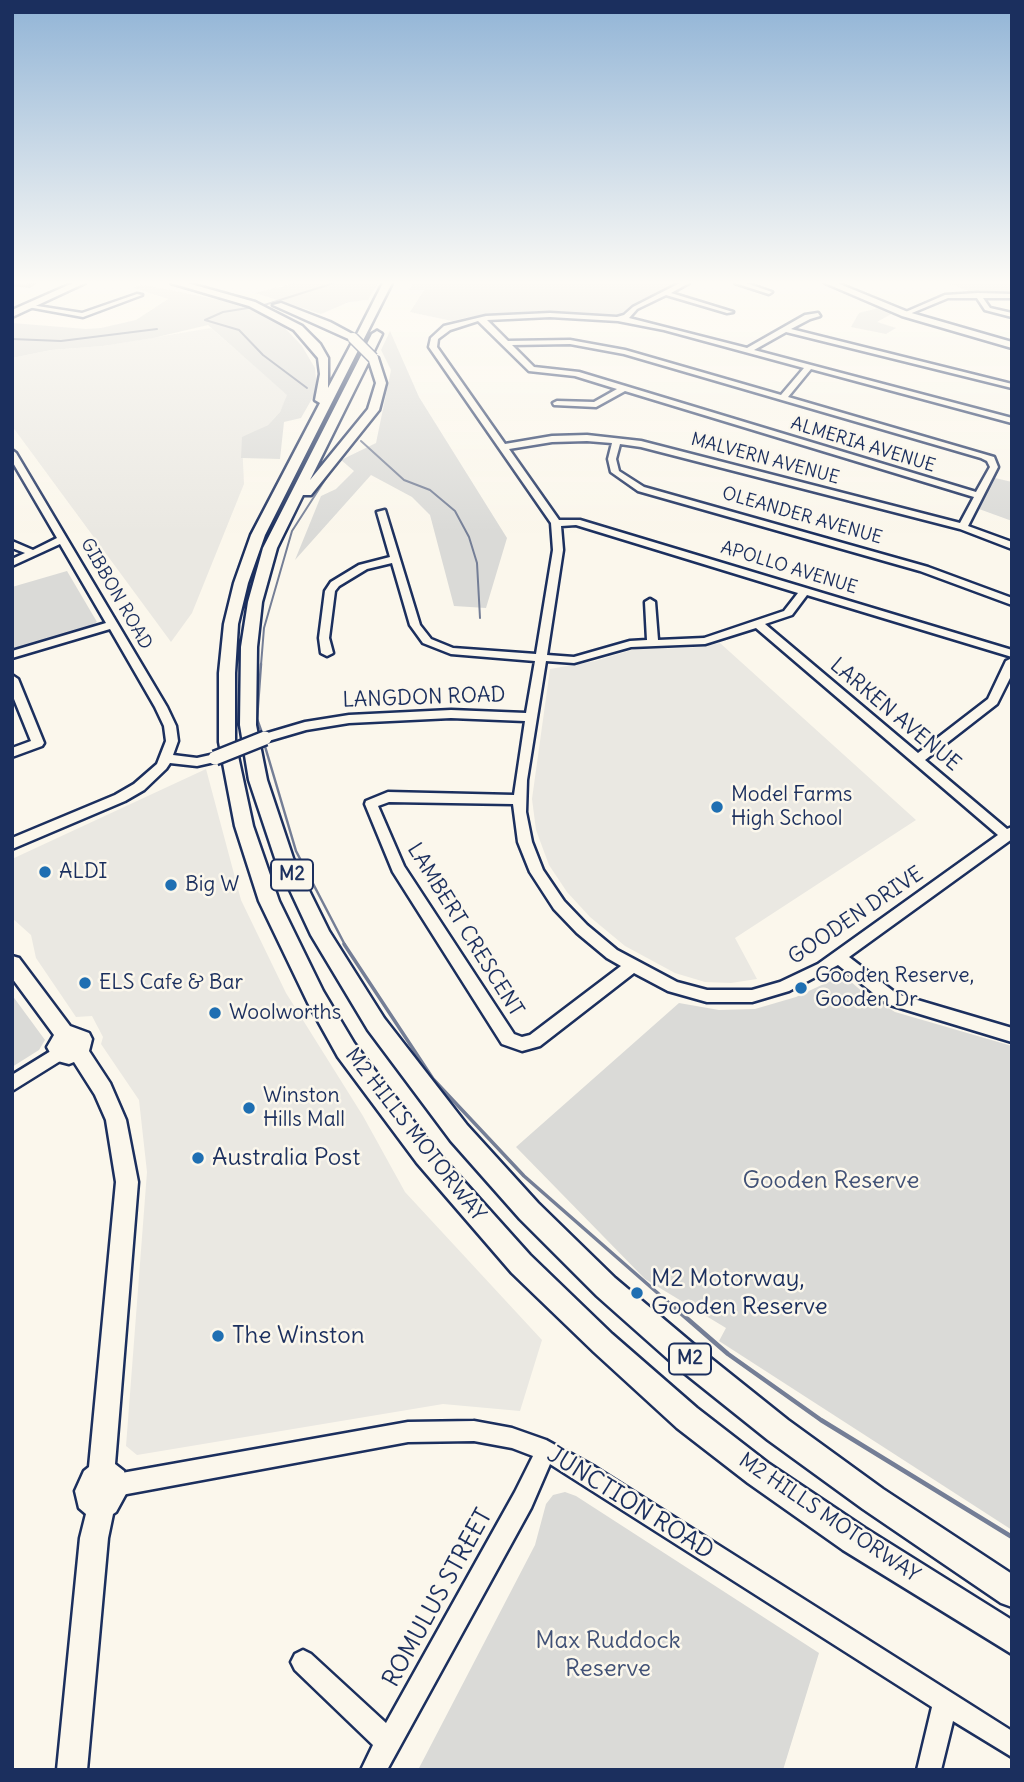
<!DOCTYPE html>
<html>
<head>
<meta charset="utf-8">
<style>
	body { margin:0 }
	#map { position:relative; width:1024px; height:1782px; overflow:hidden; background:#fbf7ec; font-family:Delius,sans-serif }
	canvas { display:block }
	.frame { position:absolute; inset:0; border:14px solid #1b2f5e; pointer-events:none }
</style>
</head>
<body>
<div id="map">
<canvas width="1024" height="1782"></canvas>
<div class="frame"></div>
</div>
<script>
const ctx = document.querySelector('canvas').getContext('2d');
ctx.lineJoin = 'round';
function paint(path, color) { ctx.fillStyle = color; ctx.fill(path, 'evenodd'); }
const shape = rows => new Path2D(rows.map(r => 'M' + r).join(''));
function trace(path, color, width, dash) { ctx.strokeStyle = color; ctx.lineWidth = width; ctx.lineCap = dash ? 'butt' : 'round'; ctx.setLineDash(dash || []); ctx.stroke(path); }
function write(font, color, halo, rows, align = 'center') {
  ctx.font = font + ' Delius,sans-serif'; ctx.lineWidth = 5; ctx.setLineDash([]); ctx.textBaseline = 'middle'; ctx.strokeStyle = halo; ctx.fillStyle = color; for (const [text, x, y, turn = 0] of rows) {
    ctx.save(); ctx.translate(x, y); ctx.rotate((+turn || 0) * Math.PI / 180); ctx.textAlign = isNaN(turn) ? turn : align; if (halo) ctx.strokeText(text, 0, 0); ctx.fillText(text, 0, 0); ctx.restore();
  }
}
paint(shape([
	[211,328,288,395,280,412,268,425,242,438,244,484,192,613,171,642,12,426,12,358,51,350,103,346],
	[720,643,916,820,735,938,757,979,731,983,705,982,675,973,625,946,590,917,567,892,549,865,536,830,532,799,550,669,595,661,635,649,690,648],
	[206,769,241,900,286,993,363,1116,405,1192,542,1340,520,1411,443,1404,137,1455,126,1446,147,1172,139,1100,101,1044,103,1037,92,1016,76,1017,36,958,31,935,12,918,12,859]
]), '#eae8e2');
paint(shape([
	[295,283,378,283,368,300,349,302,321,314,255,293],
	[413,283,680,283,641,300,619,316,536,311,470,317,452,321,410,312,424,290,409,290],
	[947,283,1012,283,1012,293,971,292],
	[140,284,220,300,258,312,283,326,302,346,315,368,317,390,301,418,284,422,280,459,241,458,242,437,268,425,280,412,287,395,208,325,153,338,103,346,51,350,12,358,12,323,86,329,101,328,136,320,168,299,134,288],
	[878,308,893,313,877,322,896,328,886,334,851,327,859,313],
	[390,331,419,397,507,538,486,608,454,606,430,515,412,497,371,475,295,560,321,496,336,489,354,471,341,460,376,443,391,370,381,350],
	[995,478,1012,482,1012,521,979,509],
	[67,571,97,622,89,627,12,652,12,587],
	[843,975,864,993,895,1012,1012,1046,1012,1530,719,1341,726,1328,645,1279,516,1147,679,1003,719,1010,755,1009,796,997],
	[12,995,45,1040,39,1050,12,1067],
	[565,1492,576,1496,819,1653,783,1770,418,1770,535,1545,546,1504,553,1495]
]), '#dadad7');
trace(shape([
	[261,306,334,283],
	[205,320,223,312,254,307],
	[205,320,239,330,263,355,307,388],
	[12,339,61,341,157,329],
	[361,441,404,480,430,490,455,511,469,537,477,563,480,618],
	[261,665,264,628,292,531,330,472]
]), '#747e96', 2);
trace(shape([
	[261,664,257,719,262,733],
	[264,743,296,851,345,945]
]), '#747e96', 2.5);
trace(shape([
	[344,944,433,1079,524,1176,677,1310]
]), '#747e96', 3.5);
trace(shape([
	[675,1308,728,1354,821,1420,1012,1537]
]), '#747e96', 4.5);
const minor = shape([
	[680,283,689,283,671,293,733,312,727,313,666,295,637,309,629,318,747,348,805,315,818,313,820,316,810,319,791,329,1012,384,1012,388,786,332,754,350,1012,418,1012,423,811,369,788,397,994,457,998,467,968,526,1012,542,1012,549,960,529,641,447,620,444,616,459,619,471,644,487,928,567,1012,598,1012,605,920,571,638,491,611,472,608,459,612,443,587,441,552,442,509,449,559,520,580,520,1012,650,1012,657,807,595,792,615,765,624,918,753,988,699,1006,661,1012,658,1012,674,997,704,925,760,1007,829,1012,827,1012,839,849,957,897,994,1012,1028,1012,1042,887,1004,838,965,789,991,752,1002,707,1002,668,991,634,973,540,1046,522,1051,502,1044,393,872,365,804,366,801,388,792,514,795,525,721,451,718,349,723,306,730,265,742,259,738,261,735,305,722,349,715,451,710,526,713,535,661,451,654,423,643,410,625,392,563,367,569,339,586,335,591,329,638,333,653,327,656,321,653,319,638,325,591,331,582,359,565,390,557,377,512,385,510,420,625,431,639,453,648,536,654,553,550,551,523,429,347,431,338,444,326,486,316,550,313,617,317,624,315,633,307,680,283],
	[550,317,618,321,664,330,804,368,781,395,625,350,570,340,508,341,487,320,550,317],
	[478,321,529,371,575,376,617,389,594,402,557,401,553,403,554,405,596,407,625,391,974,497,960,523,641,441,587,435,552,436,505,444,437,347,438,339,450,330,478,321],
	[570,344,624,354,981,458,987,461,990,467,976,492,579,372,534,367,512,345,570,344],
	[576,525,798,593,784,611,704,638,658,640,655,602,650,599,645,602,647,640,630,641,574,657,547,655,563,550,561,526,576,525],
	[756,628,998,835,818,964,780,982,752,990,707,990,677,982,617,950,587,925,564,901,543,870,532,842,526,812,527,780,546,661,574,663,631,647,705,644,756,628],
	[389,802,513,804,518,842,530,872,554,909,577,933,607,958,621,966,530,1035,522,1037,514,1034,404,866,378,806,389,802],
	[735,283,746,283,772,292,769,294,735,283],
	[978,293,1012,294,1012,298,983,298,990,308,1012,313,1012,317,985,310,977,298,948,298,907,315,901,314,945,295,978,293],
	[137,294,142,295,83,317,28,307,31,305,82,313,137,294],
	[12,450,16,453,167,707,176,726,178,741,173,755,197,758,215,754,221,758,219,761,197,766,170,763,166,769,144,790,125,801,12,849,12,838,115,795,134,784,157,764,166,741,164,726,155,707,110,629,12,658,12,651,106,623,60,544,12,566,12,559,25,553,12,548,12,541,33,550,57,538,12,461,12,450],
	[12,675,18,679,44,743,42,746,12,757,12,748,31,741,12,694,12,675],
	[59,1046,65,1048,67,1053,65,1058,12,1091,12,1075,59,1046],
	[474,1421,512,1428,546,1440,595,1467,1012,1731,1012,1757,953,1721,941,1770,917,1770,932,1707,550,1464,531,1508,387,1770,361,1770,373,1745,295,1670,291,1662,295,1654,303,1650,311,1654,386,1723,515,1492,533,1456,512,1448,474,1441,408,1442,116,1496,109,1492,105,1485,109,1478,116,1474,408,1422,474,1421]
]);
const major = shape([
	[825,283,837,283,908,312,1012,342,1012,348,902,316,825,283],
	[12,956,19,958,70,1026,89,1033,92,1039,89,1051,110,1083,126,1120,138,1182,115,1464,124,1471,128,1490,116,1512,113,1514,108,1538,87,1770,57,1770,80,1538,86,1514,79,1508,75,1491,84,1471,89,1467,116,1182,106,1120,95,1095,74,1062,69,1064,54,1060,47,1047,54,1035,12,978,12,956]
]);
const highway = shape([
	[73,283,85,283,12,317,12,310,73,283],
	[171,283,187,283,255,302,302,326,320,344,328,358,328,388,353,341,273,305,281,303,330,322,356,336,383,283,392,283,265,535,248,583,238,624,235,673,235,742,253,826,279,901,323,991,354,1043,433,1147,530,1255,612,1334,697,1408,768,1463,865,1528,1012,1620,1012,1654,843,1550,748,1483,677,1428,594,1352,512,1273,417,1163,338,1057,308,1003,259,901,235,826,219,742,219,673,224,624,234,583,251,535,320,403,315,400,320,374,318,358,294,330,249,306,171,283],
	[377,331,382,334,372,355,378,358,386,383,379,410,311,495,303,495,277,548,262,602,257,647,256,725,267,780,293,858,329,931,384,1018,467,1125,538,1203,615,1278,698,1348,788,1420,883,1489,1012,1574,1012,1607,1001,1603,863,1509,768,1440,678,1368,597,1296,520,1219,451,1141,368,1030,311,935,275,858,249,780,240,725,241,647,248,602,263,548,372,334,377,331],
	[369,361,376,383,368,409,310,480,369,361]
]);
trace(minor, '#1b2f5e', 5);
trace(major, '#1b2f5e', 5);
trace(highway, '#1b2f5e', 5);
paint(minor, '#fbf7ec');
paint(major, '#fbf7ec');
paint(highway, '#fbf7ec');
const minorBridge = shape([
	[215,758,265,738]
]);
const highwayBridge = shape([
	[353,338,373,358]
]);
trace(minorBridge, '#1b2f5e', 18, []);
trace(highwayBridge, '#1b2f5e', 13, []);
trace(minorBridge, '#fbf7ec', 13);
trace(highwayBridge, '#fbf7ec', 10);
paint(shape([
	[12,283,38,283,29,288,12,286]
]), '#a8a9ad');
paint(shape([
	[27,283,38,283,29,288]
]), '#888a8d');
const sky = ctx.createLinearGradient(0, 0, 0, 533);
sky.addColorStop(0, '#91b4d6');
sky.addColorStop(0.53, '#fdfbf6');
sky.addColorStop(1, '#fdfbf600');
ctx.fillStyle = sky;
ctx.fillRect(0, 0, 1024, 533);
for (const [x, y, r, color] of [
	[717,807,7,"#1f6fb2"],
	[45,872,7,"#1f6fb2"],
	[171,885,7,"#1f6fb2"],
	[85,983,7,"#1f6fb2"],
	[801,988,7,"#1f6fb2"],
	[215,1013,7,"#1f6fb2"],
	[249,1108,7,"#1f6fb2"],
	[198,1158,7,"#1f6fb2"],
	[637,1293,7,"#1f6fb2"],
	[218,1336,7,"#1f6fb2"]
]) { const dot = new Path2D(); dot.arc(x, y, r, 0, 2 * Math.PI); ctx.fillStyle = color; ctx.fill(dot); trace(dot, '#fbf7ec', 2.5); }
write('18px', '#1b2f5e', '#fbf7ec', [
	["ALMERIA AVENUE",863,445,17],
	["MALVERN AVENUE",765,459,15],
	["OLEANDER AVENUE",802,516,16],
	["APOLLO AVENUE",789,568,17],
	["GIBBON ROAD",116,594,60]
]);
for (const [x, y, w] of [
	[292,875,42],
	[690,1359,42]
]) { const box = new Path2D(); box.roundRect(x - w / 2, y - 15.5, w, 31, 5); ctx.fillStyle = '#fbf7ec'; ctx.fill(box); trace(box, '#1b2f5e', 2); }
write('bold 19px', '#1b2f5e', null, [
	["M2",292,875],
	["M2",690,1359]
]);
write('21px', '#1b2f5e', '#fbf7ec', [
	["LANGDON ROAD",424,698,-2],
	["LARKEN AVENUE",895,715,40],
	["GOODEN DRIVE",856,916,-34],
	["LAMBERT CRESCENT",465,930,58],
	["M2 HILLS MOTORWAY",415,1135,52],
	["M2 HILLS MOTORWAY",829,1518,34]
]);
write('21px', '#1b2f5e', '#fbf7ec', [
	["Model Farms",731,795],
	["High School",731,819],
	["ALDI",59,872],
	["Big W",185,885],
	["Gooden Reserve,",815,976],
	["Gooden Dr",815,1000],
	["ELS Cafe & Bar",99,983],
	["Woolworths",229,1013],
	["Winston",263,1096],
	["Hills Mall",263,1120]
], 'left');
write('24px', '#1b2f5e', '#fbf7ec', [
	["Australia Post",212,1158],
	["M2 Motorway,",651,1279],
	["Gooden Reserve",651,1307],
	["The Winston",232,1336]
], 'left');
write('24px', '#415176', '#fbf7ec', [
	["Gooden Reserve",831,1181],
	["Max Ruddock",608,1641],
	["Reserve",608,1669]
]);
write('24px', '#1b2f5e', '#fbf7ec', [
	["JUNCTION ROAD",630,1503,32],
	["ROMULUS STREET",438,1598,-61]
]);
</script>
</body>
</html>
